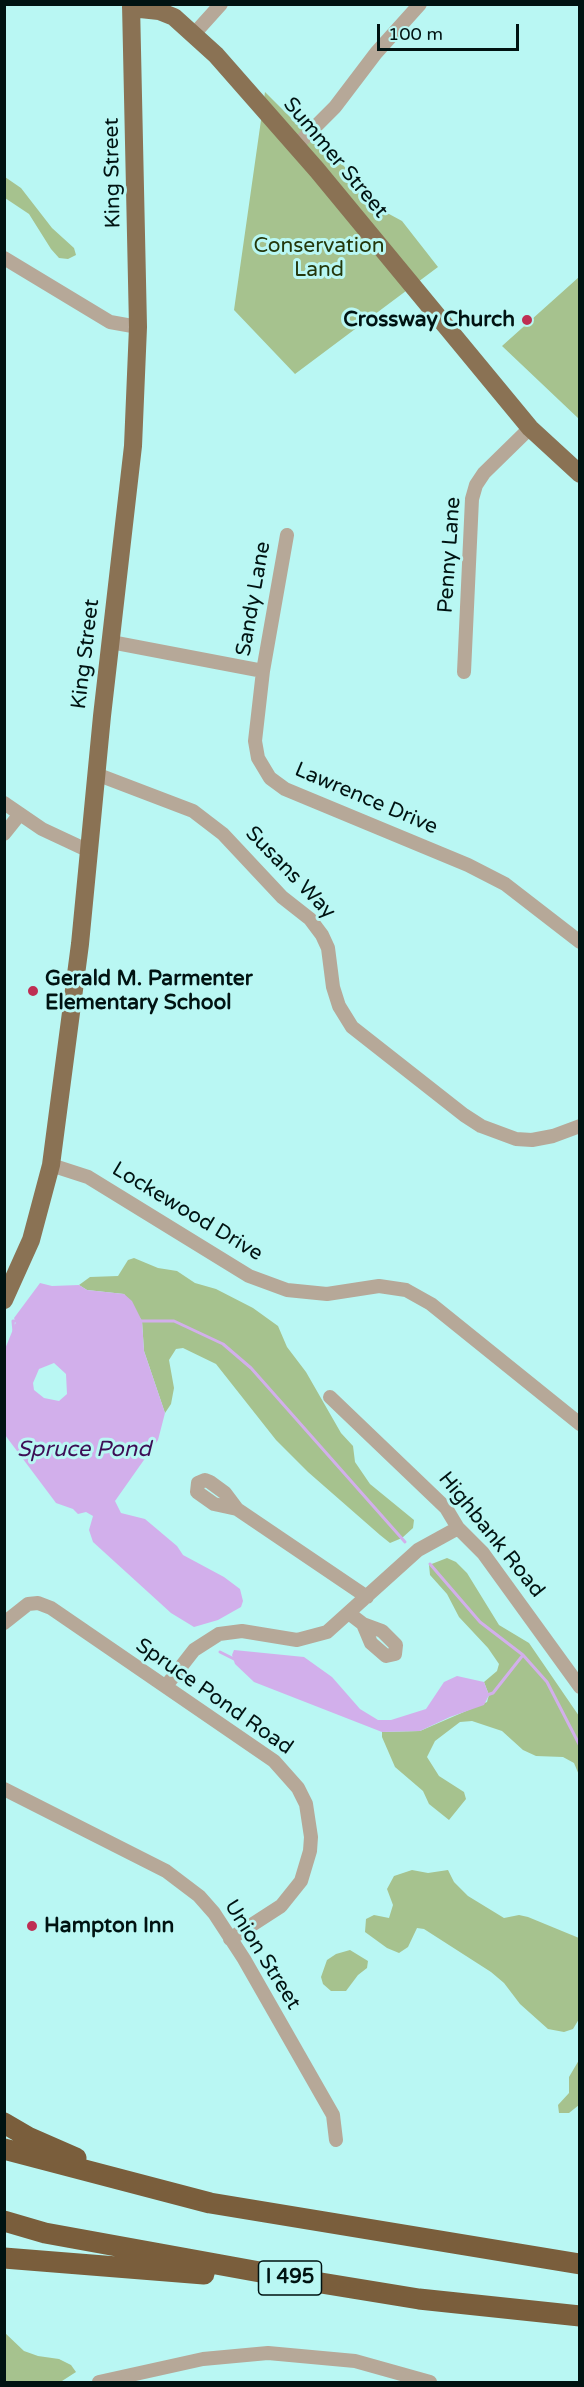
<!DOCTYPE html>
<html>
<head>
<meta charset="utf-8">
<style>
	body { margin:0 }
	#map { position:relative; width:584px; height:2387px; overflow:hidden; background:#b9f7f3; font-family:"Varela Round",sans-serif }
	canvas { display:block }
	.frame { position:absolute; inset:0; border:6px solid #001312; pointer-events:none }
	.scale { position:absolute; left:377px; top:24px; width:142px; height:27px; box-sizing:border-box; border:3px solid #001312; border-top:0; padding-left:8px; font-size:18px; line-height:21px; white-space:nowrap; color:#001312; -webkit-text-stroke:4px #b9f7f3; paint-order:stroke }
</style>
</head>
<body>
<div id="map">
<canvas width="584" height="2387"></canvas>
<div class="frame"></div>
<div class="scale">100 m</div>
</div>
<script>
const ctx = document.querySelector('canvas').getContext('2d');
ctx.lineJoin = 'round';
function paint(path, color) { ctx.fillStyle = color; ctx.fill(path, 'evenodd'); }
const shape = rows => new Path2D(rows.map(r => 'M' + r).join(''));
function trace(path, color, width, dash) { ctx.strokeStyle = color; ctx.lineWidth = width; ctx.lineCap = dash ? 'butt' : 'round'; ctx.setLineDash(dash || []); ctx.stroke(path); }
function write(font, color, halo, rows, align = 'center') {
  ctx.font = font + ' "Varela Round",sans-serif'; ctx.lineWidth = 6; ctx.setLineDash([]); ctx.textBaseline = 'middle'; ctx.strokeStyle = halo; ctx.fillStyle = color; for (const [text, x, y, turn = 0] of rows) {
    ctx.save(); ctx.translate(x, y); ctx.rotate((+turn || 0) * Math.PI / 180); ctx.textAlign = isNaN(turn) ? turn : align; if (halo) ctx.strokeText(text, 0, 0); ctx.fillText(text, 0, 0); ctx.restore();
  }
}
paint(shape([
	[265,92,290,117,313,128,378,208,402,221,438,267,295,374,234,310],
	[5,177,21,188,52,228,74,248,76,255,68,259,59,258,51,249,29,214,5,198],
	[579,277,579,419,502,346],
	[134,1258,158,1268,177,1271,195,1283,216,1289,253,1308,278,1326,287,1347,306,1372,341,1433,353,1446,355,1462,370,1484,414,1520,413,1528,402,1538,390,1543,380,1535,308,1472,276,1440,216,1364,183,1348,176,1349,169,1360,174,1388,171,1404,165,1413,144,1351,142,1321,124,1294,87,1290,79,1285,90,1277,118,1276,128,1260],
	[447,1558,456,1562,467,1573,499,1625,529,1643,579,1716,579,1775,574,1763,563,1757,536,1756,523,1750,502,1731,472,1721,460,1722,435,1741,427,1757,439,1776,464,1792,466,1799,449,1820,429,1804,423,1791,395,1767,382,1737,382,1732,420,1731,487,1702,489,1695,484,1682,497,1671,499,1664,488,1648,459,1617,447,1594,430,1575,429,1565],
	[412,1870,428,1873,448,1870,454,1882,468,1896,504,1918,519,1915,528,1917,579,1938,579,2019,573,2029,564,2032,548,2029,520,2004,504,1983,491,1972,424,1929,417,1928,408,1947,399,1953,387,1948,365,1932,366,1919,374,1915,389,1918,393,1905,387,1889,394,1876],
	[350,1950,368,1961,367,1968,358,1975,346,1991,331,1991,323,1984,321,1977,327,1960,336,1954],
	[579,2060,579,2105,569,2113,559,2113,558,2105,569,2093,569,2077],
	[4,2332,24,2351,38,2356,59,2359,71,2365,76,2372,62,2381,50,2382,5,2382]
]), '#a6c28e');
paint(shape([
	[40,1283,52,1286,79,1285,87,1290,124,1294,132,1301,142,1321,144,1351,165,1413,158,1440,115,1501,121,1513,145,1519,177,1546,183,1555,224,1577,240,1589,243,1601,241,1607,218,1620,194,1627,171,1613,93,1542,89,1530,93,1516,86,1512,78,1514,73,1509,56,1503,5,1435,5,1349,16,1322,14,1318],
	[54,1363,66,1374,67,1394,59,1401,44,1398,34,1390,33,1383,39,1369],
	[234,1650,304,1657,332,1677,360,1709,378,1720,391,1720,426,1709,444,1682,457,1676,484,1682,489,1695,484,1705,450,1717,420,1731,382,1732,254,1682,235,1664,232,1655]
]), '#d2afeb');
trace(shape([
	[139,1321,174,1321,223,1344,251,1368,405,1542],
	[14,1332,13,1321,18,1321],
	[430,1564,480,1622,523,1655,547,1682,580,1746],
	[220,1652,236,1660],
	[487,1695,493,1693,523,1655]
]), '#d2afeb', 3);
trace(shape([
	[194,34,221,4],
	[296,146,335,107,376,53,420,4],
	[4,258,110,322,138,327],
	[111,642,263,671,255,741,258,758,270,778,285,789,468,865,505,884,580,942],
	[263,671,287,535],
	[464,672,472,499,476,485,484,473,530,428],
	[96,774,193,811,223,834,282,897,310,919,322,935,328,948,333,987,339,1006,352,1027,464,1115,481,1126,516,1139,532,1140,553,1136,580,1126],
	[4,803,42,829,89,851],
	[4,834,20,814],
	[51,1165,88,1177,249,1276,287,1290,327,1294,379,1286,406,1290,431,1304,580,1424],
	[330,1397,446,1508,458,1528,483,1553,580,1687],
	[237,1509,225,1493,210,1482,205,1480,198,1483,197,1492,214,1504,237,1509,367,1597],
	[350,1614,363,1624,382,1631,396,1645,395,1654,386,1656,371,1643,363,1624],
	[4,1623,28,1604,38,1603,51,1608,274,1761,298,1788,306,1804,311,1837,310,1851,301,1881,281,1906,230,1939],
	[166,1686,194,1650,219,1634,242,1631,297,1640,327,1632,418,1550,458,1528],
	[4,1789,166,1871,199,1896,214,1913,244,1959,333,2115,336,2140],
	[99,2382,203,2359,268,2353,355,2361,430,2382]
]), '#b6a898', 14);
trace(shape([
	[131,8,159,11,174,17,216,55,317,170,530,428,580,474],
	[4,1300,31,1240,51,1165,80,944,102,716,133,446,138,327,131,4]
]), '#8a7254', 18);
trace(shape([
	[4,2123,28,2137,76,2158],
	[4,2149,210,2203,580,2264],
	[4,2221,45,2233,315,2282,419,2299,580,2316],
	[4,2258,204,2274]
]), '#7a5e3c', 21);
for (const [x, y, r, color] of [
	[527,320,6,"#be2e53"],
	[33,991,6,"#be2e53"],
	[32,1926,6,"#be2e53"]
]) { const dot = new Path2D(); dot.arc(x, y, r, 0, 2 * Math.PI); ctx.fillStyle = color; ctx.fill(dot); trace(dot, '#b9f7f3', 2); }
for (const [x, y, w] of [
	[290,2278,63]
]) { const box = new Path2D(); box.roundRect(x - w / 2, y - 17, w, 34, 4.5); ctx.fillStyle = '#b9f7f3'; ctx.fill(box); trace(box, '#001312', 1.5); }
write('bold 20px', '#001312', null, [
	["I 495",290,2278]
]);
write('21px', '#001312', '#b9f7f3', [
	["Summer Street",335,158,50],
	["King Street",113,173,-91],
	["Penny Lane",450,555,-86],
	["Sandy Lane",254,599,-80],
	["King Street",86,654,-83],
	["Lawrence Drive",366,799,23],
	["Susans Way",290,873,46],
	["Lockewood Drive",187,1212,31],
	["Highbank Road",491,1535,51],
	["Spruce Pond Road",214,1697,35],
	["Union Street",262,1955,58]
]);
write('21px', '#23370b', '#b9f7f3', [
	["Conservation",319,246],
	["Land",319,270]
]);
write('bold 21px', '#001312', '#b9f7f3', [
	["Crossway Church",515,320,"right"],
	["Gerald M. Parmenter",45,979],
	["Elementary School",45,1003],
	["Hampton Inn",44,1926]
], 'left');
write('italic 22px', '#3d0e55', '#b9f7f3', [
	["Spruce Pond",84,1450]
]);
</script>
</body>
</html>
